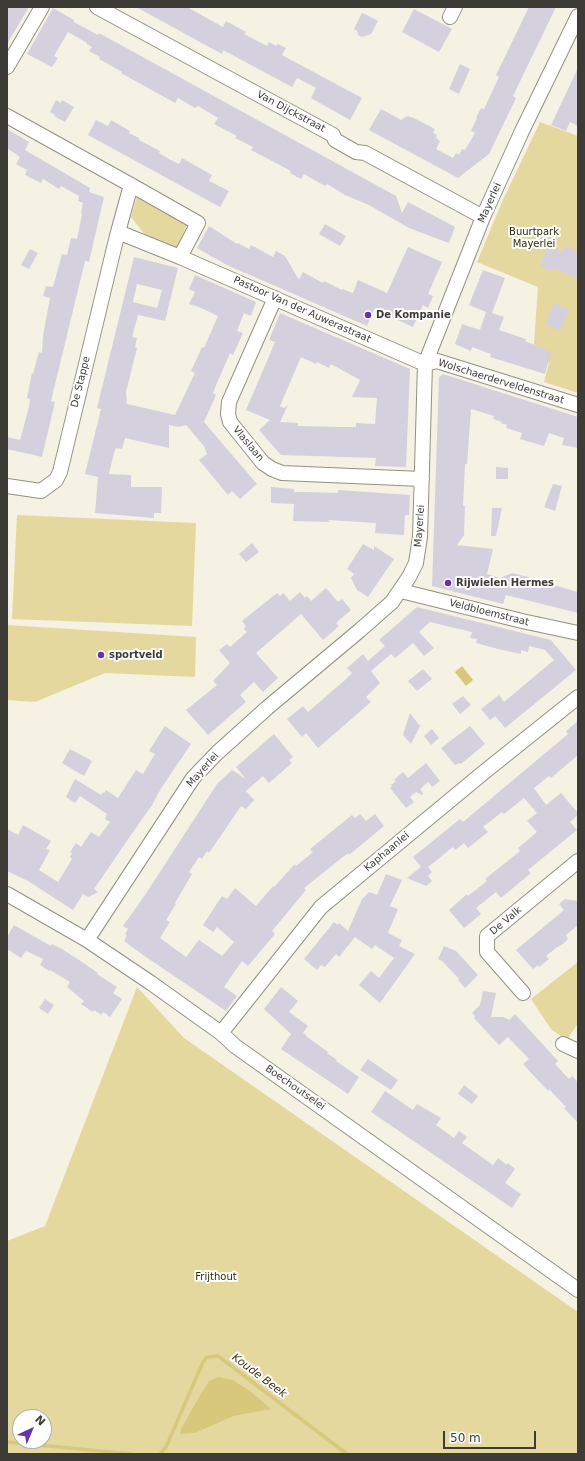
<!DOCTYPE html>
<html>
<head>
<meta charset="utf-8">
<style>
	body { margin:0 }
	#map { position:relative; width:585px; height:1461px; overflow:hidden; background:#f5f2e3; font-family:"DejaVu Sans",sans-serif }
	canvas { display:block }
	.frame { position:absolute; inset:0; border:8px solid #3c3b35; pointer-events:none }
	.north { position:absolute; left:12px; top:1409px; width:40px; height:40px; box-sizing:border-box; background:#fff; border:1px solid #b1b1ae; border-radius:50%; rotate:44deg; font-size:11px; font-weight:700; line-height:16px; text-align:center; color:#3c3b35 }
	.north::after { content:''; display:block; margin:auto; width:14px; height:18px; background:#6733aa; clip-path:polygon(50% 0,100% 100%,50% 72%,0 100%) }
	.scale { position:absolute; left:443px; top:1431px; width:93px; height:18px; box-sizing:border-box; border:2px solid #3c3b35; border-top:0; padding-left:5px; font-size:12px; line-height:14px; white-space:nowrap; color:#3c3b35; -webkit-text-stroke:3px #fff; paint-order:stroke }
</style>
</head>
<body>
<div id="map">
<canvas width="585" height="1461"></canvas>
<div class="frame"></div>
<div class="north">N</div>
<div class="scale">50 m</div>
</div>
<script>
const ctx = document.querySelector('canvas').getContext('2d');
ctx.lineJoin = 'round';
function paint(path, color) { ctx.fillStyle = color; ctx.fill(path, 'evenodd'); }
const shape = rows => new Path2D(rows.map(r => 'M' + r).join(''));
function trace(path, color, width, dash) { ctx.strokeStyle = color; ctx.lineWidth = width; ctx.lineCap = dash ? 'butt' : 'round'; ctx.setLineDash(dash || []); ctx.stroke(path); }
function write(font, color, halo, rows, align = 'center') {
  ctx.font = font + ' "DejaVu Sans",sans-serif'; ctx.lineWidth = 4; ctx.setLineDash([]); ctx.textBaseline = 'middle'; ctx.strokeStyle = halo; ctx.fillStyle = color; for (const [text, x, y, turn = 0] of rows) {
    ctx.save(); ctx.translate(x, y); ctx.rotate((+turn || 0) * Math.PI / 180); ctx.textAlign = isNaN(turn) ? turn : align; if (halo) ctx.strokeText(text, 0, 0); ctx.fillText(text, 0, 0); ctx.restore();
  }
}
paint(shape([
	[540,122,578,136,578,393,544,382,549,363,533,357,538,287,477,262,502,202],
	[138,193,188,221,177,250,146,236,131,217],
	[17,515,196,523,192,626,12,619],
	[7,625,196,637,195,677,105,673,35,702,7,700],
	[578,962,578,1023,567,1040,565,1039,551,1029,531,999],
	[137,987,184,1038,578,1312,578,1454,7,1454,7,1241,45,1226],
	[20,1417,44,1417,44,1441,20,1441]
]), '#e4d89e');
paint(shape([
	[462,666,473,680,466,686,455,672],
	[218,1377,233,1380,250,1391,271,1409,233,1416,195,1433,180,1434,181,1429,202,1392,209,1381]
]), '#d8c87b');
trace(shape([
	[7,1442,132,1454],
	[160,1454,166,1447,203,1362,207,1357,218,1356,347,1454]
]), '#d8c87b', 3.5);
paint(shape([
	[7,7,29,7,7,44],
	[136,7,187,7,223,27,226,21,246,32,244,34,267,46,269,42,276,46,278,44,286,48,282,55,362,98,350,120,311,98,316,88,297,78,292,87,223,50,222,54],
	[529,7,556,7,513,96,516,98,489,154,458,178,369,130,381,109,401,120,407,116,414,118,435,129,433,133,437,135,436,138,440,141,436,149,453,158,456,153,459,155,462,149,465,150,475,133,471,131,477,118,476,118,481,108,484,109,499,77,496,75],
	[53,8,74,20,74,22,98,35,99,33,396,196,402,213,408,202,455,227,449,243,409,228,369,205,345,195,327,184,325,186,304,174,301,179,290,173,291,171,251,150,253,147,235,138,237,136,214,124,218,118,198,106,195,108,178,98,175,103,121,73,122,72,99,59,100,57,89,51,92,47,87,44,87,43,68,32,54,56,58,58,52,67,27,54],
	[414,9,452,29,439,52,402,32],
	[362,13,365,14,378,21,371,34,362,37,358,35,357,31,354,29],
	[460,64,470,69,459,94,449,89],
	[578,68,578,126,570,122,566,131,551,125],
	[56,100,61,103,62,100,74,107,65,122,54,116,55,115,50,112],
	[96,120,108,126,111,120,130,131,129,133,139,138,139,140,160,151,159,153,169,159,179,164,182,158,212,175,209,181,229,191,220,207,88,135],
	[7,129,29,142,25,150,90,188,89,192,104,197,89,262,85,261,51,401,55,402,42,457,7,449,7,437,20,440,29,407,30,399,27,398,32,373,33,374,39,352,42,353,43,336,50,298,43,296,46,286,53,287,62,254,67,255,71,238,77,239,82,214,81,213,83,203,78,201,79,196,61,186,59,189,43,179,41,183,25,175,27,170,16,164,20,157,7,148],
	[325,224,346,236,340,246,319,234],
	[209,226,237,244,238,243,249,249,251,245,273,257,276,251,285,256,299,280,303,272,323,283,324,281,342,290,342,289,353,293,358,280,387,293,408,247,442,262,428,294,433,296,428,308,423,305,413,327,374,309,367,326,227,265,197,248],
	[565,246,578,252,578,279,553,268,551,271,540,266,547,248,553,251,554,248,563,252],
	[30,249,38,253,29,269,21,265],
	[134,257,178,268,165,321,138,315,132,337,137,338,135,347,137,348,126,392,127,404,175,415,195,373,191,371,198,356,202,347,204,348,218,316,199,307,189,304,195,292,189,289,195,275,256,302,251,316,244,313,237,331,243,333,233,355,230,353,217,383,213,393,216,395,204,422,257,484,240,499,232,491,228,495,199,460,207,454,204,446,186,425,178,427,169,425,169,448,125,438,122,449,116,448,114,453,109,474,131,475,131,487,162,487,161,513,154,513,154,518,95,513,98,477,85,474,101,409,97,408],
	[137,284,162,290,157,308,133,302],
	[483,270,505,278,492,313,504,317,499,330,526,339,525,341,551,352,545,374,490,357,491,354,472,347,471,351,455,344,462,324,480,330,486,312,469,305],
	[554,303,569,310,560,331,545,324],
	[280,313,410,369,406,467,375,466,376,458,281,455,259,430,270,420,246,410,275,342,269,340],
	[301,357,316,364,317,362,329,368,331,364,360,380,352,397,377,398,375,424,356,423,356,427,339,427,298,426,298,423,280,422,288,405,284,408,280,406],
	[443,374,578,417,578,448,562,445,564,438,549,433,544,446,520,439,522,433,506,428,507,425,501,423,502,422,493,419,494,416,471,409,467,464,465,464,463,506,465,506,464,535,457,545,493,549,487,574,500,578,512,573,529,577,527,582,546,587,547,583,578,592,578,613,506,595,503,604,432,586,439,377],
	[496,467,508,468,508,479,496,479],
	[553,484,562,486,555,511,544,507],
	[271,487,294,489,294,492,305,492,338,493,338,490,410,495,409,515,405,515,404,535,375,533,376,523,328,520,330,522,293,521,294,504,271,503],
	[492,508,502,508,496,536,491,536],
	[252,543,259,552,246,562,239,554],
	[363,544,374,550,374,546,394,559,368,597,357,590,351,578,354,574,347,569],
	[326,588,338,602,342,599,351,610,336,623,339,626,323,640,301,614,256,653,278,678,263,692,254,682,240,695,246,702,208,735,186,710,217,685,213,681,230,663,219,650,227,644,230,647,247,632,244,629,246,626,242,621,277,593,280,596,283,593,290,601,300,592,305,598,307,596,311,601],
	[417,607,551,640,576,670,505,728,495,716,490,720,481,709,499,695,504,702,554,660,545,650,529,646,528,652,521,650,521,654,498,649,476,643,477,639,470,638,472,632,430,622,419,632,434,648,424,656,413,643,395,658,391,654,371,671,380,683,366,697,371,702,318,748,306,733,302,737,287,719,303,706,308,712,345,680,352,673,347,668,363,654,368,661,385,646,379,640],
	[423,669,432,679,417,691,408,681],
	[463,696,471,705,460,714,452,704],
	[410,713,420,726,411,744,403,735],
	[578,721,578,755,551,778,549,776,534,788,546,805,561,793,578,813,578,815,570,822,577,830,528,870,531,873,501,898,496,892,476,908,481,914,464,928,449,910,467,894,468,896,487,881,485,879,520,851,518,848,537,832,527,821,537,813,524,798,504,814,502,812,483,827,488,832,468,848,464,843,455,850,453,847,428,867,432,872,428,876,432,881,426,886,407,878,421,867,413,857,460,819,463,822,568,734,566,731],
	[165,726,191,744,162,787,153,803,153,804,142,819,94,889,98,892,88,897,83,894,73,910,28,881,7,871,7,829,18,835,23,825,51,841,46,849,50,850,39,870,58,882,72,859,70,857,72,853,70,852,76,843,81,847,91,832,99,837,110,822,105,819,107,814,80,796,75,803,66,797,75,779,101,795,103,792,104,793,106,790,118,798,136,770,143,774,155,754,149,751],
	[470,726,485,744,461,764,460,763,455,765,441,748],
	[432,729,439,738,431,745,424,736],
	[274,734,293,757,289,760,292,763,269,783,263,776,246,791,254,800,246,809,241,806,209,853,207,851,202,859,199,857,189,872,192,874,175,903,176,904,166,920,170,922,160,938,186,957,199,940,222,956,234,942,217,927,213,932,203,925,222,896,227,899,235,888,256,906,273,886,274,887,295,864,296,866,313,852,310,849,352,815,355,818,360,814,366,821,375,814,384,826,349,855,348,853,304,888,306,890,272,931,275,934,248,966,242,961,224,987,237,996,226,1011,143,955,124,941,127,935,125,934,128,929,123,926,145,895,217,784,232,770,246,779,236,767],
	[70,749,92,761,84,776,62,763],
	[426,763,440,781,432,787,428,782,420,789,423,793,422,795,416,792,410,797,414,802,406,808,390,788,392,786,391,785,396,781,394,780,403,772,408,778],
	[386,874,402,880,390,906,398,909,388,933,402,940,399,946,415,954,380,1003,359,985,371,971,379,978,394,958,375,945,372,949,355,937,339,957,336,954,325,967,321,965,317,970,304,959,334,922,338,925,339,923,348,931,362,899,369,892,377,895],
	[565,899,578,901,578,925,566,935,568,939,563,944,556,948,546,956,549,959,539,967,538,965,533,969,516,950,564,910,559,904],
	[14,925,51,946,52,944,62,949,82,962,98,973,97,974,117,987,113,993,122,999,110,1017,103,1012,101,1015,94,1010,93,1012,81,1004,84,1001,67,987,70,982,50,970,49,971,40,965,43,959,26,951,21,958,7,949,7,937],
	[444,946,456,951,478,975,465,988,458,980,459,979,442,961,438,959],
	[281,987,298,1001,289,1012,308,1026,303,1033,306,1035,306,1036,328,1052,327,1053,337,1060,336,1061,359,1077,348,1094,281,1049,291,1034,264,1009],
	[483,991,496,993,491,1017,503,1017,509,1020,515,1014,558,1061,555,1064,569,1079,572,1076,578,1082,578,1123,564,1108,566,1107,549,1089,548,1091,523,1064,529,1059,508,1037,499,1045,474,1018,475,1016,472,1013,480,1005],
	[45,999,54,1005,48,1014,39,1008],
	[368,1059,398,1080,391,1090,360,1070],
	[464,1085,478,1096,472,1104,458,1094],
	[385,1091,413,1110,417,1104,441,1118,436,1125,454,1138,459,1131,467,1137,462,1143,493,1165,498,1158,507,1165,508,1163,515,1169,505,1183,521,1194,512,1208,371,1112]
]), '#d4d0de');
const minor = shape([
	[97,7,333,135,335,140,356,152,365,153,483,217],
	[450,17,455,7],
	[7,67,42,7],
	[7,116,131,185],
	[180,257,425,364],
	[275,298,229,402,228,414,230,422,263,463,272,469,282,473,422,479],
	[425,364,437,361,578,405],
	[7,486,41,491,56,480,60,472,114,248,118,232,131,185,198,223,180,257,118,232],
	[401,591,522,621,578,633],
	[7,894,87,940,151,983,221,1033,235,1046,578,1290],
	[87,940,193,778,217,753,267,708,359,631,392,602,409,577,416,563,420,537,425,364,483,217,522,131,578,16],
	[523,993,487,952,487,936,578,861],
	[221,1033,321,907,483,773,578,697],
	[563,1044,578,1051]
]);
trace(minor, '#939183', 16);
trace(minor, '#fff', 14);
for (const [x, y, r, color] of [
	[368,315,4,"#6733aa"],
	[448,583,4,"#6733aa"],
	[101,655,4,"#6733aa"]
]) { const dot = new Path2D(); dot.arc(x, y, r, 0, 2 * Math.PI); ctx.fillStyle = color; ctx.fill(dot); trace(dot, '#fff', 1.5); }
write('10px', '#3c3b35', '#fff', [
	["Van Dijckstraat",291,112,28],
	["Mayerlei",490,203,-66],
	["Pastoor Van der Auwerastraat",302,310,24],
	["De Stappe",81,382,-76],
	["Wolschaerderveldenstraat",501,382,17],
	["Vlaslaan",248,444,50],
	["Mayerlei",420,526,-86],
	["Veldbloemstraat",489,613,14],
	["Mayerlei",203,770,-48],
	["Kaphaanlei",387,852,-40],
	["De Valk",506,921,-40],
	["Boechoutselei",295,1088,35]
]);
write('10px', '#302906', '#fff', [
	["Buurtpark",534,232],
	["Mayerlei",534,244],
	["Frijthout",216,1277]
]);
write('bold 10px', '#3c3b35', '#fff', [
	["De Kompanie",376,315],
	["Rijwielen Hermes",456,583],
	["sportveld",109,655]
], 'left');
write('italic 11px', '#3b3412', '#fff', [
	["Koude Beek",259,1376,37]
]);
</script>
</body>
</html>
